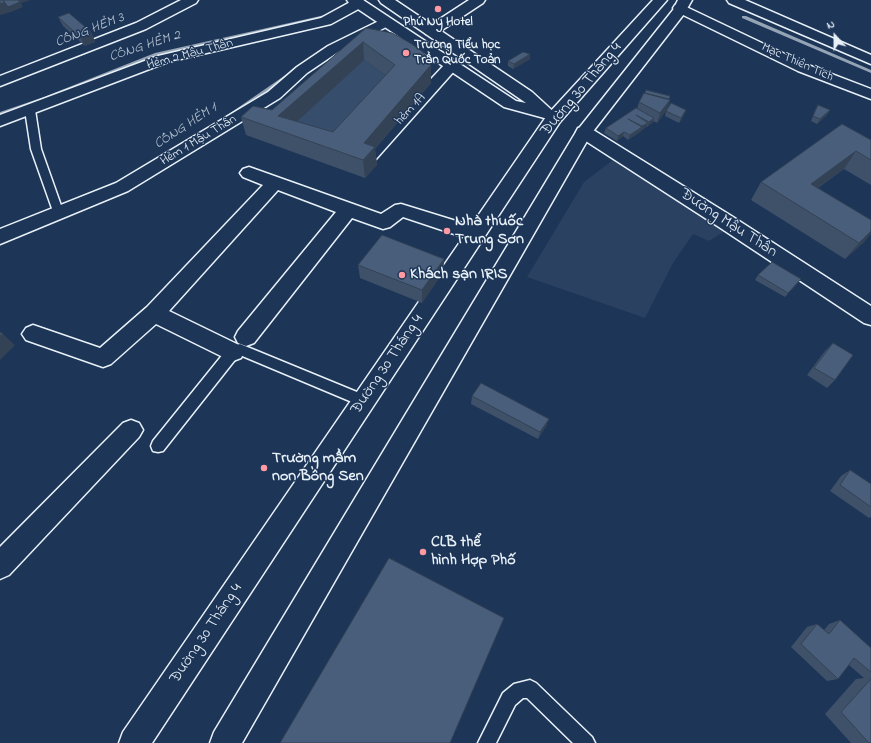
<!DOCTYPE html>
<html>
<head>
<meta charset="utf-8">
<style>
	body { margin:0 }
	#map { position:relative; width:871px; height:743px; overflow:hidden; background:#1d3557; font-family:"Indie Flower",sans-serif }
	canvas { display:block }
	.north { position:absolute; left:815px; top:16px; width:40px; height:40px; -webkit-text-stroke:3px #1d3557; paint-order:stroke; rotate:339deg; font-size:11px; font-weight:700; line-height:16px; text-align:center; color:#e8f1f8 }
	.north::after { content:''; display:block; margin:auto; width:14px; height:18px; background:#e8f1f8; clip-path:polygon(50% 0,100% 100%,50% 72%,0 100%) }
</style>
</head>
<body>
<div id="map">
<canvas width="871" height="743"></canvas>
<div class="north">N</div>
</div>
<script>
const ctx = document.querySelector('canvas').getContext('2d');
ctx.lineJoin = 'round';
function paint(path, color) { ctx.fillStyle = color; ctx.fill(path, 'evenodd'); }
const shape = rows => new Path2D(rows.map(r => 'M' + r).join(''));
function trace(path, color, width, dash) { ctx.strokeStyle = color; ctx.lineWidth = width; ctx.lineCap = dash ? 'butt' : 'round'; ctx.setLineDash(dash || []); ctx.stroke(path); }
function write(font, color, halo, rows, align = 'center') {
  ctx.font = font + ' "Indie Flower",sans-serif'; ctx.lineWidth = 3; ctx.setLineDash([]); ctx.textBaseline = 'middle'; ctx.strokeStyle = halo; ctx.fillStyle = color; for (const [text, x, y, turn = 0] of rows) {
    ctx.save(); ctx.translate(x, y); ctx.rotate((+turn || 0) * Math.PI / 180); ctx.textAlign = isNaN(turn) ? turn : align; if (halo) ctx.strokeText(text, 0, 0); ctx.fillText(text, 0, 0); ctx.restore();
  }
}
paint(shape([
	[613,160,725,231,709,241,693,234,673,263,645,318,527,277,584,182]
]), '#2a4162');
paint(shape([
	[364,60,396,83,336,150,283,134]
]), '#374d6c');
paint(shape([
	[325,15,327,15,327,17,158,55,48,99,0,116,0,112,44,97,155,53,325,15],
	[742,16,746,16,871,70,871,73,742,18,742,16],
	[287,74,291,75,230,118,226,118,226,116,287,74]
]), '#95a4b5');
const lane = shape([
	[30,107,35,110,41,149,64,214,63,217,59,218,55,217,54,214,31,149,25,110,30,107],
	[240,344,369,397,371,401,369,405,364,407,240,355,238,356,163,451,158,452,153,451,151,446,153,441,228,348,240,344],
	[530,680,536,683,592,737,595,743,573,743,527,698,523,698,515,705,496,743,478,743,503,693,514,684,530,680]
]);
const street = shape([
	[181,0,198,0,196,3,146,29,0,86,0,76,136,23,181,0],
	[354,0,363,0,366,3,364,6,331,24,168,62,0,126,0,115,158,56,321,18,354,0],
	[469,0,485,0,483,3,436,34,431,35,426,34,424,31,426,28,469,0],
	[727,0,745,0,871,55,871,64,729,3,727,0],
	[680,4,808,65,871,89,871,99,798,71,675,11,673,8,675,5,680,4],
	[385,18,390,19,392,22,390,25,338,52,307,73,280,98,128,191,0,244,0,229,116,183,268,92,297,67,328,46,385,18],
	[451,61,456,63,459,66,456,69,376,159,370,161,364,159,361,155,364,151,446,63,451,61],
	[249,167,381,214,395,205,401,204,482,229,484,234,482,239,475,241,403,217,390,227,383,229,352,218,254,343,246,346,238,343,235,337,238,331,336,212,278,190,169,311,241,346,244,352,241,358,233,361,225,358,156,324,111,364,103,367,26,340,22,334,26,328,33,325,100,348,147,307,263,185,243,177,240,173,243,169,249,167],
	[131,420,139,423,143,430,139,437,9,575,0,579,0,547,123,423,131,420]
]);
const secondary = shape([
	[347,0,363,0,516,101,526,103,381,3,379,0,395,0,532,92,556,114,554,118,548,119,504,107,349,3,347,0],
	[584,127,590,128,733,217,871,306,871,325,864,323,719,227,578,136,576,132,578,128,584,127]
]);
const primary = shape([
	[653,0,667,0,560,122,152,743,119,743,123,732,548,114,653,0],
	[678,0,692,0,684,14,591,134,242,743,210,743,214,732,576,132,673,10,678,0]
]);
trace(lane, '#e8f1f8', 3);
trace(street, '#e8f1f8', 3);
trace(secondary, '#e8f1f8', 3);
trace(primary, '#e8f1f8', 3);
paint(lane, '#1d3557');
paint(street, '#1d3557');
paint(secondary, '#1d3557');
paint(primary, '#1d3557');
paint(shape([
	[58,17,91,32,95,42,85,46,63,26],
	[366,28,431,83,375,149,377,165,365,178,246,135,241,117,272,110],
	[364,60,385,75,333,132,296,122],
	[530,54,530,59,513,69,508,66,508,61],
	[669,99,670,100,667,109,657,123,653,121,652,123,647,127,647,126,646,127,641,131,640,132,628,140,623,136,617,141,604,133,606,128,637,109,639,102],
	[818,105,830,110,827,115,817,124,811,121,815,110],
	[666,111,684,115,679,123,665,116],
	[871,140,871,185,844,169,818,188,871,220,871,233,864,242,845,259,751,200,761,182],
	[444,259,443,272,422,303,360,278,358,265],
	[758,275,801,279,785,297,755,280],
	[833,343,835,380,827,388,807,375,825,351],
	[472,396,549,419,546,426,538,439,471,404],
	[850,470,871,484,871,517,869,518,830,491,841,476],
	[840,620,871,648,871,743,851,743,825,714,856,679,864,678,849,665,838,679,827,681,791,647,807,627,817,624,824,630,829,624]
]), '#3f5169');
paint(shape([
	[18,0,31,0,21,3,23,7,11,12,8,7],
	[5,2,11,12,0,15,0,4],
	[91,32,95,42,85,46,80,37],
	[363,42,364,60,285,132,278,116],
	[530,54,530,59,513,69,514,64],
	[431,65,431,83,375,149,377,165,365,178,363,160,364,143],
	[670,100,667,109,657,123,660,113],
	[686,110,684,115,679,123,681,118],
	[830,110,827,115,817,124,820,119],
	[654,118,652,123,647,127,649,122],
	[648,123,646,127,641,131,640,132,628,140,630,135,642,128,642,126],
	[624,132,623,136,617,141,618,136],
	[856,151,844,169,799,201,811,184],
	[871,231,871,233,864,242,845,259,859,243],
	[444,259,443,272,422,303,422,290],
	[3,334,15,345,0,360,0,336],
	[549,419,546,426,538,439,540,432]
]), '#334255');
const building = shape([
	[0,0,3,0,5,2,0,4,0,0],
	[3,0,18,0,20,2,8,7,3,0],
	[69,13,91,32,80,37,58,17,69,13],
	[366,28,392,33,410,43,423,52,431,65,364,143,375,147,363,160,241,117,253,106,272,110,366,28],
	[363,42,395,65,333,132,278,116,363,42],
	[523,52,530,54,514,64,508,61,523,52],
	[646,90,670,96,669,99,645,93,646,90],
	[644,93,670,100,660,113,639,102,644,93],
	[671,103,686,110,681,118,666,111,671,103],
	[818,105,830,110,820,119,813,116,818,105],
	[636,108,654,118,649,122,636,115,648,123,642,126,628,119,642,127,630,135,624,132,618,136,606,128,636,108],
	[842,124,871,140,871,160,856,151,811,184,871,220,871,231,859,243,761,182,842,124],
	[382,235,444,259,422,290,358,265,382,235],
	[772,262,801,279,788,293,758,275,772,262],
	[0,332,3,334,0,336,0,332],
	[833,343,853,355,835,380,814,368,833,343],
	[481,383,549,419,540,432,472,396,481,383],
	[850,470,871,484,871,507,840,485,850,470],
	[389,558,504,618,450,743,280,743,389,558],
	[840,620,871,648,871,672,854,658,838,679,801,644,817,624,829,634,840,620],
	[871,679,871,743,869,743,841,712,871,679]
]);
paint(building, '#495e7a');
trace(building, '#334255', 1);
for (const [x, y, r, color] of [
	[438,9,4,"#ff9aa2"],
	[406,53,4,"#ff9aa2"],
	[447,231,4,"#ff9aa2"],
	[402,275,4,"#ff9aa2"],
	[264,468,4,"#ff9aa2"],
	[423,552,4,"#ff9aa2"]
]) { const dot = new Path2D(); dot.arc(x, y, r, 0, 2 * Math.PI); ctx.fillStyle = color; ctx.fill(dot); trace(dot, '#1d3557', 1.5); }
write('bold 13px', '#e8f1f8', '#1d3557', [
	["Phú Ny Hotel",438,23],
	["Trường Tiểu học",414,46,"left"],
	["Trần Quốc Toản",414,61,"left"]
]);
write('13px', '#e8f1f8', '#1d3557', [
	["Hẻm 2 Mậu Thân",190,55,-15],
	["Mạc Thiên Tích",797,63,24],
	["hẻm 1A",411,110,-47],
	["Hẻm 1 Mậu Thân",199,141,-31]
]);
write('italic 14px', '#b7c4d1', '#1d3557', [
	["CỐNG HẺM 3",90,31,-21],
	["CỐNG HẺM 2",145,47,-18],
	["CỐNG HẺM 1",186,127,-33]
]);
write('16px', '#e8f1f8', '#1d3557', [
	["Đường 30 Tháng 4",582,90,-50],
	["Đường Mậu Thân",728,224,33],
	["Đường 30 Tháng 4",388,365,-56],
	["Đường 30 Tháng 4",207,634,-56]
]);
write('bold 16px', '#e8f1f8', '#1d3557', [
	["Nhà thuốc",455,222],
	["Trung Sơn",455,240],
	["Khách sạn IRIS",410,275],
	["Trường mầm",272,459],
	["non Bông Sen",272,477],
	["CLB thể",431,543],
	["hình Hợp Phố",431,561]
], 'left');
</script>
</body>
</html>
